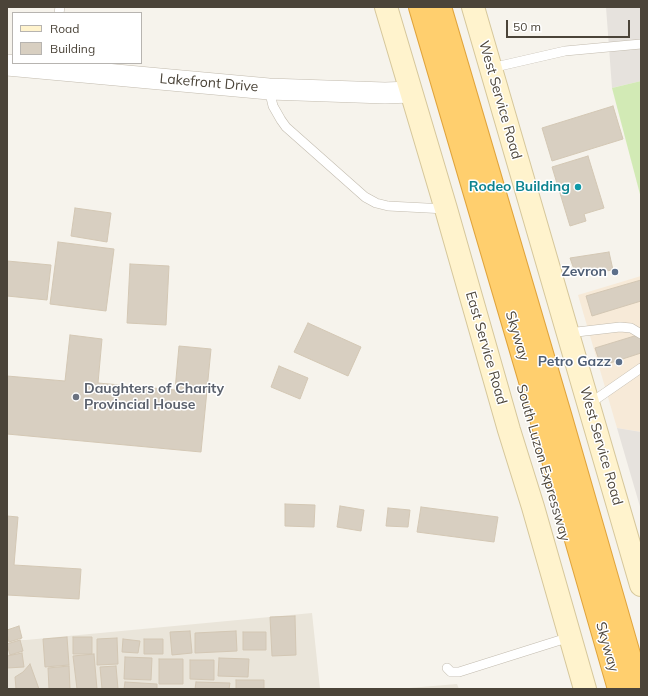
<!DOCTYPE html>
<html>
<head>
<meta charset="utf-8">
<style>
	body { margin:0 }
	#map { position:relative; width:648px; height:696px; overflow:hidden; background:#f6f3ec; font-family:Mulish,sans-serif }
	canvas { display:block }
	.frame { position:absolute; inset:0; border:8px solid #4b4439; pointer-events:none }
	.legend { position:absolute; left:12px; top:12px; width:130px; height:52px; box-sizing:border-box; background:#fff; border:1px solid #b7b4b0; margin:0; padding:5px 7px; list-style:none; font-size:12px; color:#4b4439 }
	.legend li { display:flex; align-items:center; gap:8px; height:20px }
	.legend b { width:20px; border:1px solid #b7b4b0 }
	.scale { position:absolute; left:506px; top:20px; width:124px; height:18px; box-sizing:border-box; border:2px solid #4b4439; border-top:0; padding-left:5px; font-size:12px; line-height:14px; white-space:nowrap; color:#4b4439; -webkit-text-stroke:3px #fff; paint-order:stroke }
</style>
</head>
<body>
<div id="map">
<canvas width="648" height="696"></canvas>
<div class="frame"></div>
<ul class="legend">
<li><b style="height:5px;background:#fff3cd"></b>Road</li>
<li><b style="height:11px;background:#d8cfc1"></b>Building</li>
</ul>
<div class="scale">50 m</div>
</div>
<script>
const ctx = document.querySelector('canvas').getContext('2d');
ctx.lineJoin = 'round';
function paint(path, color) { ctx.fillStyle = color; ctx.fill(path, 'evenodd'); }
const shape = rows => new Path2D(rows.map(r => 'M' + r).join(''));
function trace(path, color, width, dash) { ctx.strokeStyle = color; ctx.lineWidth = width; ctx.lineCap = dash ? 'butt' : 'round'; ctx.setLineDash(dash || []); ctx.stroke(path); }
function write(font, color, halo, rows, align = 'center') {
  ctx.font = font + ' Mulish,sans-serif'; ctx.lineWidth = 3; ctx.setLineDash([]); ctx.textBaseline = 'middle'; ctx.strokeStyle = halo; ctx.fillStyle = color; for (const [text, x, y, turn = 0] of rows) {
    ctx.save(); ctx.translate(x, y); ctx.rotate((+turn || 0) * Math.PI / 180); ctx.textAlign = isNaN(turn) ? turn : align; if (halo) ctx.strokeText(text, 0, 0); ctx.fillText(text, 0, 0); ctx.restore();
  }
}
paint(shape([
	[312,613,320,689,7,689,7,640,26,640],
	[457,684,459,689,397,689]
]), '#eae5da');
paint(shape([
	[641,276,641,432,617,428,578,295]
]), '#f7ead8');
paint(shape([
	[606,7,641,7,641,81,612,88],
	[617,428,641,432,641,510]
]), '#e6e2dd');
paint(shape([
	[641,81,641,198,612,88]
]), '#d2eab5');
const building = shape([
	[613,106,623,139,552,161,542,128,613,106],
	[588,156,604,208,584,214,586,221,570,226,552,167,588,156],
	[75,208,111,213,107,242,71,236,75,208],
	[58,242,114,249,106,311,50,304,58,242],
	[609,252,613,270,576,275,570,258,609,252],
	[7,261,51,265,47,300,7,296,7,261],
	[130,264,169,266,166,325,127,323,130,264],
	[641,280,641,301,592,316,586,296,641,280],
	[308,323,361,347,348,376,294,352,308,323],
	[641,334,641,353,601,366,595,348,641,334],
	[70,335,102,339,98,383,175,390,179,346,211,349,201,452,7,434,7,376,65,381,70,335],
	[279,366,308,378,300,399,271,387,279,366],
	[285,504,315,505,314,527,285,526,285,504],
	[340,506,364,510,361,531,337,527,340,506],
	[421,507,498,517,494,542,417,532,421,507],
	[388,508,410,510,408,527,386,526,388,508],
	[7,516,18,517,14,565,81,569,79,599,7,595,7,516],
	[295,616,296,655,272,656,270,617,295,616],
	[19,626,22,638,9,642,7,634,7,630,19,626],
	[190,631,192,653,172,655,170,632,190,631],
	[236,631,237,651,195,653,195,633,236,631],
	[243,632,266,632,266,650,243,650,243,632],
	[67,637,69,665,45,667,43,639,67,637],
	[73,637,92,637,92,654,73,654,73,637],
	[117,638,118,664,97,665,97,639,117,638],
	[123,639,140,641,138,653,122,652,123,639],
	[144,639,163,639,163,654,144,654,144,639],
	[20,640,23,651,10,655,7,644,20,640],
	[22,653,24,667,7,668,7,656,22,653],
	[94,654,97,689,77,689,73,656,94,654],
	[125,657,152,658,151,680,124,679,125,657],
	[219,658,249,659,248,677,218,676,219,658],
	[159,659,183,659,183,684,159,684,159,659],
	[190,660,214,660,214,680,190,679,190,660],
	[30,664,39,689,16,689,15,677,23,672,30,664],
	[69,666,70,689,49,689,48,668,69,666],
	[116,666,118,689,102,689,100,667,116,666],
	[236,680,264,680,264,689,236,689,236,680],
	[125,682,157,684,157,689,124,689,125,682],
	[196,682,230,683,229,689,195,689,196,682]
]);
paint(building, '#d8cfc1');
trace(building, '#d3c7b4', 1);
const service = shape([
	[59,13,60,7],
	[491,68,565,51,641,44],
	[269,89,273,106,281,120,286,127,365,197,376,203,388,206,446,209],
	[568,333,620,327,631,328,641,334],
	[589,404,641,368],
	[447,668,451,672,459,672,570,637]
]);
const tertiary = shape([
	[7,65,269,89,385,93,411,92]
]);
const secondary = shape([
	[386,7,446,209,509,430,533,507,585,689],
	[473,7,641,585]
]);
const motorway = shape([
	[420,7,543,425,619,689],
	[440,7,561,418,639,689]
]);
trace(service, '#c2bbae', 10);
trace(tertiary, '#c2bbae', 22);
trace(secondary, '#d6c79b', 24);
trace(motorway, '#e0a43c', 24);
trace(service, '#fff', 9);
trace(tertiary, '#fff', 21);
trace(secondary, '#fff3cd', 22);
trace(motorway, '#ffcf6e', 22);
for (const [x, y, r, color] of [
	[578,187,4,"#0f9aa8"],
	[615,272,4,"#5c6f8a"],
	[619,362,4,"#5c6f8a"],
	[76,397,4,"#6b7280"]
]) { const dot = new Path2D(); dot.arc(x, y, r, 0, 2 * Math.PI); ctx.fillStyle = color; ctx.fill(dot); trace(dot, '#fff', 1.5); }
write('14px', '#4b4439', '#fff', [
	["Lakefront Drive",209,83,5],
	["West Service Road",500,100,74],
	["Skyway",517,336,73],
	["East Service Road",486,348,74],
	["West Service Road",601,446,74],
	["South Luzon Expressway",543,463,74],
	["Skyway",607,647,74]
]);
write('bold 14px', '#0d838f', '#fff', [
	["Rodeo Building",570,187]
], 'right');
write('bold 14px', '#4e5e75', '#fff', [
	["Zevron",607,272],
	["Petro Gazz",611,362]
], 'right');
write('bold 14px', '#5b616d', '#fff', [
	["Daughters of Charity",84,389],
	["Provincial House",84,405]
], 'left');
</script>
</body>
</html>
